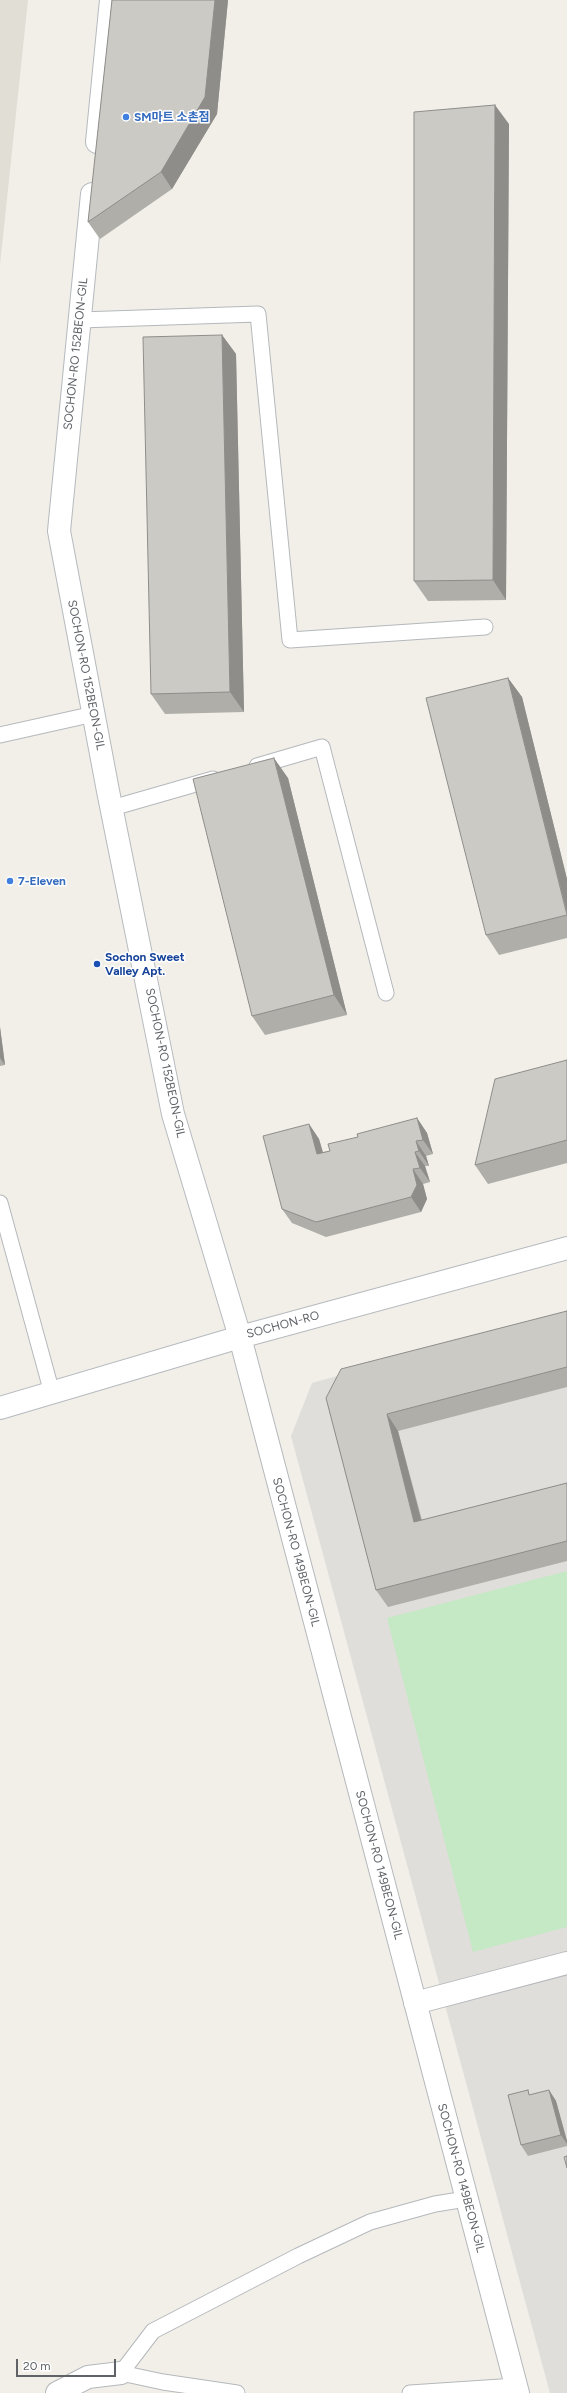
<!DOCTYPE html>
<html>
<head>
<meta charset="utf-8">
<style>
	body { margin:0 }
	#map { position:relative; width:567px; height:2393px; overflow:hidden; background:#f1efe8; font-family:Figtree,sans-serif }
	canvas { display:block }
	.scale { position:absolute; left:16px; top:2359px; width:100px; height:18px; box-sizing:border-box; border:2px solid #5f6368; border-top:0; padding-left:5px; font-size:12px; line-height:14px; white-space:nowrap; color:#5f6368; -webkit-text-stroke:3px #fff; paint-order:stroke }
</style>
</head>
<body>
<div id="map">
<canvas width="567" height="2393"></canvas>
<div class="scale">20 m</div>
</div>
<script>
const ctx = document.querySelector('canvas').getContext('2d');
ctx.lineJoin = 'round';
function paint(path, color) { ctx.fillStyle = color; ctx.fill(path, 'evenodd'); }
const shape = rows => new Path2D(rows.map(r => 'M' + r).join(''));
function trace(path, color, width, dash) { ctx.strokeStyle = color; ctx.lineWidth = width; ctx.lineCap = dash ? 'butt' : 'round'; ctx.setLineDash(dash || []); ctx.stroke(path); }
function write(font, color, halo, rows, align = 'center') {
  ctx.font = font + ' Figtree,"Noto Sans KR",sans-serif'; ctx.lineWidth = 3; ctx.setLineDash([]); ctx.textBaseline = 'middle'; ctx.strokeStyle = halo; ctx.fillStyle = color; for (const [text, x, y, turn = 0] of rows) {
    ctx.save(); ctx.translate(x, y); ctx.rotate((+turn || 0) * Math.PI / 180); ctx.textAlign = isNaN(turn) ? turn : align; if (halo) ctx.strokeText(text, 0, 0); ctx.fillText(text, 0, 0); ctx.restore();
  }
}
paint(shape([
	[567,1313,567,2393,550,2393,291,1436,312,1383]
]), '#e0deda');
paint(shape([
	[0,0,28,0,0,265]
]), '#e1ded6');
paint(shape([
	[567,1571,567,1927,473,1952,387,1618]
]), '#c5e8c5');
const lane = shape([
	[80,320,258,314,290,640,485,627],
	[0,735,94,714],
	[257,766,322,747,386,993],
	[112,808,213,779],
	[0,1203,52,1393],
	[237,2393,163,2382,121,2373,153,2331,298,2256,370,2222,435,2204,466,2199],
	[410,2393,516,2386]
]);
const street = shape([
	[240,1337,518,2393],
	[415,2003,567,1963],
	[57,2393,88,2377,121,2373]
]);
const secondary = shape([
	[97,142,111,0],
	[92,194,59,531,108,791,173,1114,240,1337],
	[0,1408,240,1337,567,1248]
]);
trace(lane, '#b5b8bc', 17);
trace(street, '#b5b8bc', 24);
trace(secondary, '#b6babf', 24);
trace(lane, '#fff', 15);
trace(street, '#fff', 22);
trace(secondary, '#fff', 22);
paint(shape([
	[112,0,228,0,217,114,172,189,100,239,88,222],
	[509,124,506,600,428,601,414,581],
	[222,335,236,354,244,712,165,714,151,694],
	[508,678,522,697,567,879,567,938,499,955,486,935],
	[288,778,347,1015,265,1035,252,1016],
	[0,1027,5,1065,0,1066],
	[567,1060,567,1163,488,1184,475,1165],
	[417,1118,427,1133,433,1154,426,1156,429,1166,425,1166,430,1182,423,1184,427,1199,421,1212,326,1237,292,1223,282,1209,309,1124,319,1139,323,1152,330,1151],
	[567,1311,567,1387,398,1431,422,1520,567,1483,567,1561,388,1607,376,1590,326,1398],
	[549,2090,556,2101,567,2141,567,2146,528,2156,521,2145,531,2095]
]), '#afaea9');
paint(shape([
	[215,0,228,0,217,114,172,189,161,172],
	[495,105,509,124,506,600,493,580],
	[222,335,236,354,244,712,230,692],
	[508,678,522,697,567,879,567,913],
	[274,758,288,778,347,1015,334,995],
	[0,1027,5,1065,0,1058],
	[417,1118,427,1133,433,1154,423,1140],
	[309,1124,319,1139,327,1168,317,1154],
	[416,1141,426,1156,429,1166,419,1151],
	[415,1152,425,1166,430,1182,420,1168],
	[413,1169,423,1184,427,1199,421,1212,411,1197],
	[387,1414,398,1431,426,1539,414,1522],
	[549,2090,556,2101,567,2141,567,2144,561,2135]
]), '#8f8d8a');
const building = shape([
	[112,0,215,0,205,97,161,172,88,222,112,0],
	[495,105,493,580,414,581,414,112,495,105],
	[222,335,230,692,151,694,143,337,222,335],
	[508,678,567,915,486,935,426,698,508,678],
	[274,758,334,995,252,1016,193,779,274,758],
	[567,1060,567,1140,475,1165,495,1079,567,1060],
	[417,1118,423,1140,416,1141,419,1151,415,1152,420,1168,413,1169,417,1185,411,1197,316,1222,282,1209,263,1136,309,1124,317,1154,330,1151,328,1144,358,1137,357,1134,417,1118],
	[567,1311,567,1367,387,1414,414,1522,567,1483,567,1541,376,1590,326,1398,341,1369,567,1311],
	[528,2090,529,2095,549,2090,561,2135,521,2145,508,2095,528,2090],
	[567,2156,567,2168,564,2157,567,2156]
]);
paint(building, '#cccac5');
trace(building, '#8f8d8a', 1);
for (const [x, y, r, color] of [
	[126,117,4,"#3f7fe0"],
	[10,881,4,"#3f7fe0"],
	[97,964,4,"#1a4fb4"]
]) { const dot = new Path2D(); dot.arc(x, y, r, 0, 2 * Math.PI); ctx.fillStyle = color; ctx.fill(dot); trace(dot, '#fff', 1.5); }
write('bold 12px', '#366cbe', '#fff', [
	["SM마트 소촌점",134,117],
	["7-Eleven",18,881]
], 'left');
write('12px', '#5f6368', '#fff', [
	["SOCHON-RO 152BEON-GIL",76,354,-84],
	["SOCHON-RO 152BEON-GIL",86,675,79],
	["SOCHON-RO 152BEON-GIL",165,1063,78],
	["SOCHON-RO",283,1325,-15],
	["SOCHON-RO 149BEON-GIL",296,1552,75],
	["SOCHON-RO 149BEON-GIL",379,1865,75],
	["SOCHON-RO 149BEON-GIL",461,2178,75]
]);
write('bold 12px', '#164399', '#fff', [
	["Sochon Sweet",105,957],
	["Valley Apt.",105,971]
], 'left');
</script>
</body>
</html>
